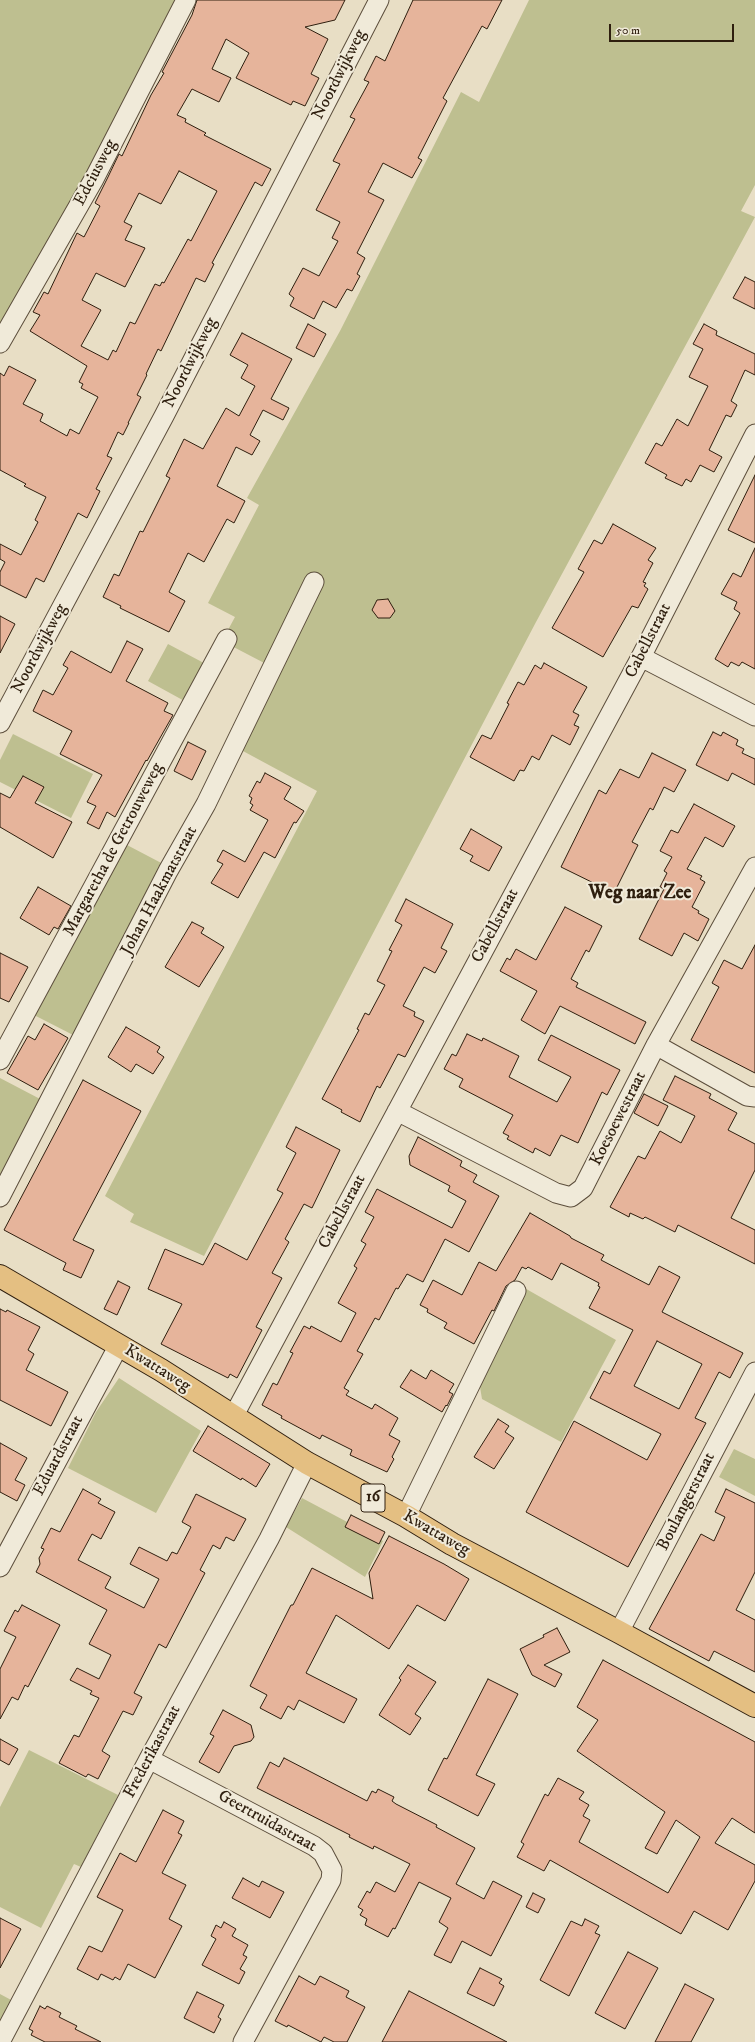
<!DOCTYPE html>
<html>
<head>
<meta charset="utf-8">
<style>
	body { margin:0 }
	#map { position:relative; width:755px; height:2042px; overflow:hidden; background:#e8dec5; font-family:"IM FELL DW Pica",serif }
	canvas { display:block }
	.scale { position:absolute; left:609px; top:24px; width:125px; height:18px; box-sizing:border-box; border:2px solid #2e1e0e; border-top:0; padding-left:5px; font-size:12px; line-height:14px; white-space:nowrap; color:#2e1e0e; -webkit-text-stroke:3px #f0ead9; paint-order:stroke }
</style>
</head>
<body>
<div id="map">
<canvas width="755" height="2042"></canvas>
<div class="scale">50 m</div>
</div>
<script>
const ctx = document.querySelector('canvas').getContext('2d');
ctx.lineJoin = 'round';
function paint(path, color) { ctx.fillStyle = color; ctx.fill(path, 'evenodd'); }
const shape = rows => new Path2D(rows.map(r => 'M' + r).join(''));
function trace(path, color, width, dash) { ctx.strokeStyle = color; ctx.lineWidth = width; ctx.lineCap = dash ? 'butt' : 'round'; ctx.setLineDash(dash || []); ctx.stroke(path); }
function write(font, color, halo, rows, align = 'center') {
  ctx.font = font + ' "IM FELL DW Pica",serif'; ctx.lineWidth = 4; ctx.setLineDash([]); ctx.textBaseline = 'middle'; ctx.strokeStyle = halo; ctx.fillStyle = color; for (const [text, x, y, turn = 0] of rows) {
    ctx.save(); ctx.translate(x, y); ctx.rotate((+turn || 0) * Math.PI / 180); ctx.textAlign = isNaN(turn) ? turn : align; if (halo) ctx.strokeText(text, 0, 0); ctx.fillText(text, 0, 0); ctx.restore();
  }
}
paint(shape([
	[0,0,179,0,0,332],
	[529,0,755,0,755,185,741,211,755,217,536,622,204,1256,130,1222,134,1214,105,1196,317,791,230,744,270,666,222,641,235,617,208,603,259,505,247,498,340,331,461,92,479,102],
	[168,644,219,671,199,709,148,681],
	[13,734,93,774,71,818,0,782,0,760],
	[127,845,167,866,77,1037,34,1015],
	[0,1078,42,1100,0,1185],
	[521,1286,616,1340,561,1442,482,1399,478,1375],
	[119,1378,201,1431,156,1513,68,1468,96,1412],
	[734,1449,755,1459,755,1496,719,1477],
	[302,1498,383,1541,365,1577,286,1527],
	[29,1750,118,1795,81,1867,74,1864,41,1928,0,1907,0,1807],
	[0,1994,13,2001,0,2027]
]), '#bebf90');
const building = shape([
	[197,0,345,0,335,20,305,27,328,39,311,74,319,78,305,106,293,101,291,105,236,78,249,53,226,39,212,69,231,78,219,102,192,89,177,115,186,119,185,122,206,133,204,135,271,169,262,186,255,182,212,263,214,264,205,282,196,278,161,351,158,349,146,374,147,375,137,395,141,397,128,423,129,423,123,435,118,432,107,456,112,458,96,489,100,491,87,518,78,513,44,582,36,578,26,598,0,585,0,572,5,562,0,559,0,544,21,555,38,522,35,520,46,497,24,486,26,484,0,470,0,373,4,376,9,366,36,380,23,404,43,414,40,421,67,436,70,429,79,434,98,397,81,388,83,384,79,382,87,366,30,331,40,315,33,312,44,292,48,294,77,233,84,237,100,206,95,203,108,177,119,154,122,156,151,95,164,73,162,72,192,15,197,0],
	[179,171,217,191,191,241,188,239,164,283,162,282,160,286,155,284,135,324,130,322,116,352,113,350,108,360,81,346,101,310,82,300,96,273,125,287,145,248,125,240,132,226,124,222,139,193,161,204,179,171],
	[413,0,502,0,487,29,482,26,443,98,447,101,418,158,422,160,412,178,383,163,368,192,384,200,357,253,365,258,357,274,360,276,352,291,347,289,336,308,323,301,314,319,290,306,294,298,289,294,303,268,319,276,338,241,332,238,340,222,316,210,340,164,333,161,355,119,350,117,369,82,364,80,376,56,385,61,413,0],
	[745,277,755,282,755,309,733,298,745,277],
	[308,324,326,334,314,357,296,348,308,324],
	[704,324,717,331,716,335,755,354,755,375,745,370,731,401,737,405,731,417,726,415,709,450,722,457,714,472,700,465,691,482,686,479,682,486,665,478,667,475,645,463,656,443,662,446,677,419,688,426,708,386,689,377,703,349,693,344,704,324],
	[242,333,292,359,271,399,289,408,283,420,263,410,250,435,260,441,252,455,236,447,217,486,245,501,234,523,227,519,204,562,188,553,169,592,185,601,169,632,120,608,121,606,103,597,114,574,119,576,140,531,143,532,170,478,166,476,184,439,203,449,226,408,239,416,255,386,241,378,248,365,230,355,242,333],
	[755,475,755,543,728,530,755,475],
	[613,524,656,548,648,560,653,563,643,582,646,583,644,586,648,589,638,608,632,606,603,657,552,628,584,572,578,569,594,540,602,544,613,524],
	[755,548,755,669,742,662,739,666,731,662,728,667,715,659,740,613,734,609,737,602,721,594,733,573,741,577,755,548],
	[388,599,395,611,390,618,378,618,372,610,377,600,388,599],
	[0,616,15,624,0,653,0,616],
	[127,641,143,649,126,681,168,703,164,711,173,715,147,761,146,760,115,817,107,812,99,829,87,823,96,806,87,802,102,775,60,754,72,731,33,711,43,690,53,695,68,668,63,665,71,651,111,673,127,641],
	[544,663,587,687,573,712,579,715,574,725,579,727,570,745,552,735,539,760,532,756,524,771,520,770,514,781,470,757,482,735,491,739,509,704,507,703,518,682,524,685,535,665,541,669,544,663],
	[713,732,721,736,723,732,738,740,736,745,744,749,742,753,755,759,755,785,732,773,728,781,696,765,713,732],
	[188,742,206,751,192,780,174,771,188,742],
	[652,753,686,770,674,792,664,787,653,810,650,808,632,842,638,845,614,893,561,867,599,790,606,794,620,769,639,778,652,753],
	[265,773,291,787,284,799,304,811,296,823,294,822,275,858,264,852,238,898,211,883,223,864,217,861,223,850,245,862,268,820,250,810,253,805,250,803,252,798,249,796,257,781,260,783,265,773],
	[23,776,44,787,35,803,72,822,53,858,0,827,0,793,10,798,23,776],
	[694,804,735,826,723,847,705,837,687,869,702,876,700,879,705,882,692,907,699,911,698,913,709,919,698,941,684,933,672,956,639,939,664,889,660,887,667,873,664,871,672,857,660,851,671,830,678,833,694,804],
	[471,829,502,847,489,871,470,861,473,856,460,849,471,829],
	[38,887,71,906,58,929,54,927,49,935,20,918,38,887],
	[406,899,453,924,441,948,447,951,435,973,424,967,403,1006,415,1012,414,1016,424,1021,405,1057,398,1054,380,1088,377,1086,360,1122,341,1112,342,1110,322,1099,359,1030,357,1029,365,1013,369,1015,385,985,377,981,392,951,389,950,402,925,395,921,406,899],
	[565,907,602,926,589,952,586,950,571,979,578,983,576,987,646,1022,635,1044,560,1006,545,1034,521,1020,537,991,500,971,507,958,510,960,516,949,536,960,565,907],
	[192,922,204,928,201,933,224,947,199,987,165,967,192,922],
	[755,945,755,1073,691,1040,719,987,712,983,724,960,742,969,755,945],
	[0,953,28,967,9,1002,0,998,0,953],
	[44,1024,68,1038,38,1090,7,1073,28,1036,35,1040,44,1024],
	[126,1027,160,1047,157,1052,164,1057,153,1074,136,1064,131,1072,108,1057,126,1027],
	[467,1034,482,1041,483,1038,519,1056,509,1077,557,1102,571,1077,538,1060,551,1035,620,1070,607,1095,602,1092,578,1143,561,1135,550,1156,535,1148,533,1153,507,1139,509,1136,503,1133,513,1115,459,1087,463,1079,444,1069,452,1054,456,1056,467,1034],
	[675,1076,711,1094,709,1098,737,1113,728,1130,755,1144,755,1170,731,1218,755,1230,755,1264,678,1225,675,1232,645,1217,643,1219,630,1213,629,1217,610,1207,638,1156,645,1159,660,1131,681,1143,695,1116,663,1100,675,1076],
	[83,1080,141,1111,73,1240,94,1250,81,1278,63,1270,66,1263,4,1230,83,1080],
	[644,1094,668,1106,658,1126,634,1113,644,1094],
	[296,1127,340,1150,312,1208,304,1204,285,1239,289,1242,272,1273,282,1278,256,1327,262,1330,237,1378,230,1374,228,1378,161,1344,182,1304,148,1289,165,1249,203,1265,215,1243,247,1260,283,1193,277,1190,296,1153,286,1147,296,1127],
	[418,1137,462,1161,460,1166,477,1175,473,1182,499,1196,469,1252,445,1239,423,1282,407,1274,398,1289,396,1288,379,1320,375,1318,357,1351,363,1354,344,1388,349,1391,346,1395,372,1409,375,1404,398,1418,389,1435,400,1441,392,1457,394,1459,387,1472,350,1455,352,1450,322,1435,320,1439,281,1418,282,1416,262,1405,273,1383,277,1385,293,1353,290,1352,304,1326,310,1329,311,1326,341,1342,356,1313,338,1303,357,1268,354,1266,366,1244,361,1241,374,1217,365,1212,377,1189,452,1228,466,1201,448,1191,450,1186,410,1165,409,1156,418,1137],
	[530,1213,570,1236,571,1238,604,1255,601,1260,649,1285,659,1266,680,1277,662,1312,743,1353,730,1378,719,1372,695,1418,706,1423,628,1567,526,1512,574,1421,647,1460,661,1434,590,1398,604,1371,610,1374,633,1330,589,1308,600,1287,598,1286,599,1283,561,1263,552,1280,528,1267,526,1269,522,1267,515,1280,506,1286,494,1311,492,1310,474,1344,444,1328,447,1323,427,1312,428,1309,420,1305,433,1280,462,1295,479,1262,496,1271,530,1213],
	[657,1341,702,1364,679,1409,634,1386,657,1341],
	[118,1281,130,1287,117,1315,104,1309,118,1281],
	[0,1309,6,1312,7,1310,40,1327,28,1350,34,1354,26,1370,68,1392,51,1426,0,1400,0,1309],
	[411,1370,426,1379,431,1370,454,1384,449,1392,453,1394,447,1406,446,1405,442,1412,400,1387,411,1370],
	[498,1419,509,1426,505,1432,514,1438,494,1469,474,1457,498,1419],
	[208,1426,270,1464,256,1487,242,1478,241,1480,193,1451,208,1426],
	[0,1443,27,1458,15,1480,25,1485,17,1501,0,1492,0,1443],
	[83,1489,101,1499,98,1503,115,1512,101,1539,92,1534,78,1560,111,1577,105,1588,144,1608,159,1579,130,1564,139,1547,167,1561,172,1552,177,1554,191,1527,182,1522,196,1494,246,1519,234,1541,226,1537,220,1549,213,1545,200,1570,205,1573,166,1648,159,1644,134,1693,142,1697,133,1715,123,1711,102,1751,110,1756,98,1779,88,1774,86,1777,59,1763,74,1735,79,1737,99,1698,90,1694,92,1691,70,1680,77,1668,99,1679,111,1655,89,1644,107,1610,36,1572,40,1564,39,1558,44,1549,41,1548,51,1528,60,1532,83,1489],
	[726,1489,755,1503,755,1572,736,1610,755,1620,755,1672,714,1651,709,1661,649,1629,701,1534,714,1541,725,1517,715,1512,726,1489],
	[351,1515,385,1532,379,1544,345,1527,351,1515],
	[389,1536,444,1564,469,1579,445,1621,417,1605,389,1649,336,1615,306,1673,357,1699,344,1723,299,1700,294,1710,288,1706,281,1719,260,1708,267,1695,250,1686,291,1605,293,1605,312,1568,373,1599,369,1573,389,1536],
	[22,1605,60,1625,28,1687,25,1685,18,1700,12,1697,0,1719,0,1669,16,1637,4,1631,15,1610,18,1612,22,1605],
	[557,1628,570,1652,544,1665,562,1674,555,1687,532,1675,520,1649,544,1637,543,1635,557,1628],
	[603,1660,755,1742,755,1833,732,1818,715,1843,755,1865,755,1881,728,1930,694,1911,681,1934,550,1860,544,1871,517,1857,524,1844,521,1842,545,1794,548,1796,558,1778,584,1792,579,1799,589,1805,583,1816,590,1820,579,1842,668,1893,700,1837,676,1820,657,1854,645,1848,665,1812,577,1751,598,1720,577,1707,603,1660],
	[408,1665,436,1682,415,1714,421,1718,410,1735,379,1715,401,1680,399,1678,408,1665],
	[488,1679,518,1694,476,1775,495,1784,478,1816,428,1790,444,1758,447,1759,488,1679],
	[223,1710,251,1725,254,1737,251,1741,234,1746,219,1773,199,1762,214,1736,210,1734,223,1710],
	[0,1739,18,1749,9,1765,0,1760,0,1739],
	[284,1758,367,1801,372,1791,376,1793,378,1789,394,1797,392,1801,396,1804,437,1825,436,1827,475,1848,456,1884,484,1899,493,1881,522,1896,491,1956,462,1941,451,1963,434,1955,448,1928,439,1922,451,1898,419,1882,395,1929,393,1928,388,1937,365,1925,367,1919,360,1915,363,1910,358,1907,367,1891,370,1893,376,1882,395,1892,410,1864,374,1846,373,1849,349,1837,350,1835,257,1788,270,1762,279,1767,284,1758],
	[163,1810,184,1821,178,1833,182,1835,162,1873,186,1885,169,1919,182,1926,155,1978,128,1964,120,1980,115,1977,113,1980,101,1974,98,1980,77,1969,89,1946,102,1952,123,1910,97,1897,120,1853,136,1862,163,1810],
	[243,1878,259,1887,262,1881,284,1892,270,1918,232,1898,243,1878],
	[533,1893,545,1899,538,1913,526,1907,533,1893],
	[0,1918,21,1929,0,1968,0,1918],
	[585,1919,599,1926,595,1933,600,1935,569,1996,540,1980,571,1921,582,1926,585,1919],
	[224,1922,236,1929,232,1936,248,1945,243,1955,247,1957,240,1969,245,1972,239,1984,202,1965,216,1939,211,1936,216,1925,221,1928,224,1922],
	[628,1952,658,1968,625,2029,595,2013,628,1952],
	[480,1968,502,1979,499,1983,504,1986,494,2006,467,1993,480,1968],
	[299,1976,315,1985,320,1976,349,1991,346,1997,365,2007,347,2042,334,2042,324,2037,321,2042,288,2025,287,2027,275,2021,299,1976],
	[685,1984,714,1999,691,2042,655,2042,685,1984],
	[409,1991,436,2005,507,2042,382,2042,409,1991],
	[197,1992,224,2005,218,2017,221,2019,214,2033,184,2018,197,1992],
	[40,2006,45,2009,47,2006,61,2013,59,2017,77,2026,75,2029,101,2042,45,2042,31,2035,33,2031,29,2029,40,2006]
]);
paint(building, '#e6b49b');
trace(building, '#2e1e0e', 1);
const street = shape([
	[0,343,94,179,186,0],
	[641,657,755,716],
	[0,723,164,416,379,0],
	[656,1045,747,1096,755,1097],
	[0,1060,227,639],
	[397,1111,556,1193,571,1197,583,1188,656,1045,755,867],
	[0,1197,168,871,206,804,314,582],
	[233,1417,641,657,755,434],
	[406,1516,516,1291],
	[0,1567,119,1345],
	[619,1632,755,1372],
	[149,1759,314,1846,323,1853,332,1870,331,1880,243,2042],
	[0,2042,149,1759,269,1539,307,1463]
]);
const primary = shape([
	[0,1276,161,1370,307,1463,406,1516,452,1544,619,1632,755,1706]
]);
trace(street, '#5c4e3c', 21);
trace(primary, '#2e1e0e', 24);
trace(street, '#f0ead9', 19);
trace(primary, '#e4bf82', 22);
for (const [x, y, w] of [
	[373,1498,24]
]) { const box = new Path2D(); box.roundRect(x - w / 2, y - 14, w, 28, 3); ctx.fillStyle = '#f0ead9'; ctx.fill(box); trace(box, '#2e1e0e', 1); }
write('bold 16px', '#2e1e0e', null, [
	["16",373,1498]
]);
write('17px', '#2e1e0e', '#f0ead9', [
	["Noordwijkweg",340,75,-63],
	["Edciusweg",96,173,-62],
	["Noordwijkweg",191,363,-63],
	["Cabellstraat",649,641,-63],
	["Noordwijkweg",40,649,-62],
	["Margaretha de Getrouweweg",114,850,-62],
	["Johan Haakmatstraat",160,891,-62],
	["Cabellstraat",496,926,-62],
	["Koesoewestraat",619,1119,-63],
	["Cabellstraat",343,1212,-62],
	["Kwattaweg",157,1369,32],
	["Eduardstraat",59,1456,-62],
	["Boulangerstraat",687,1502,-63],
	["Kwattaweg",436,1534,30],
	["Frederikastraat",153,1752,-62],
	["Geertruidastraat",267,1822,29]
]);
write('bold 19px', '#2e1e0e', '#f0ead9', [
	["Weg naar Zee",640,894]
]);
</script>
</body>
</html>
